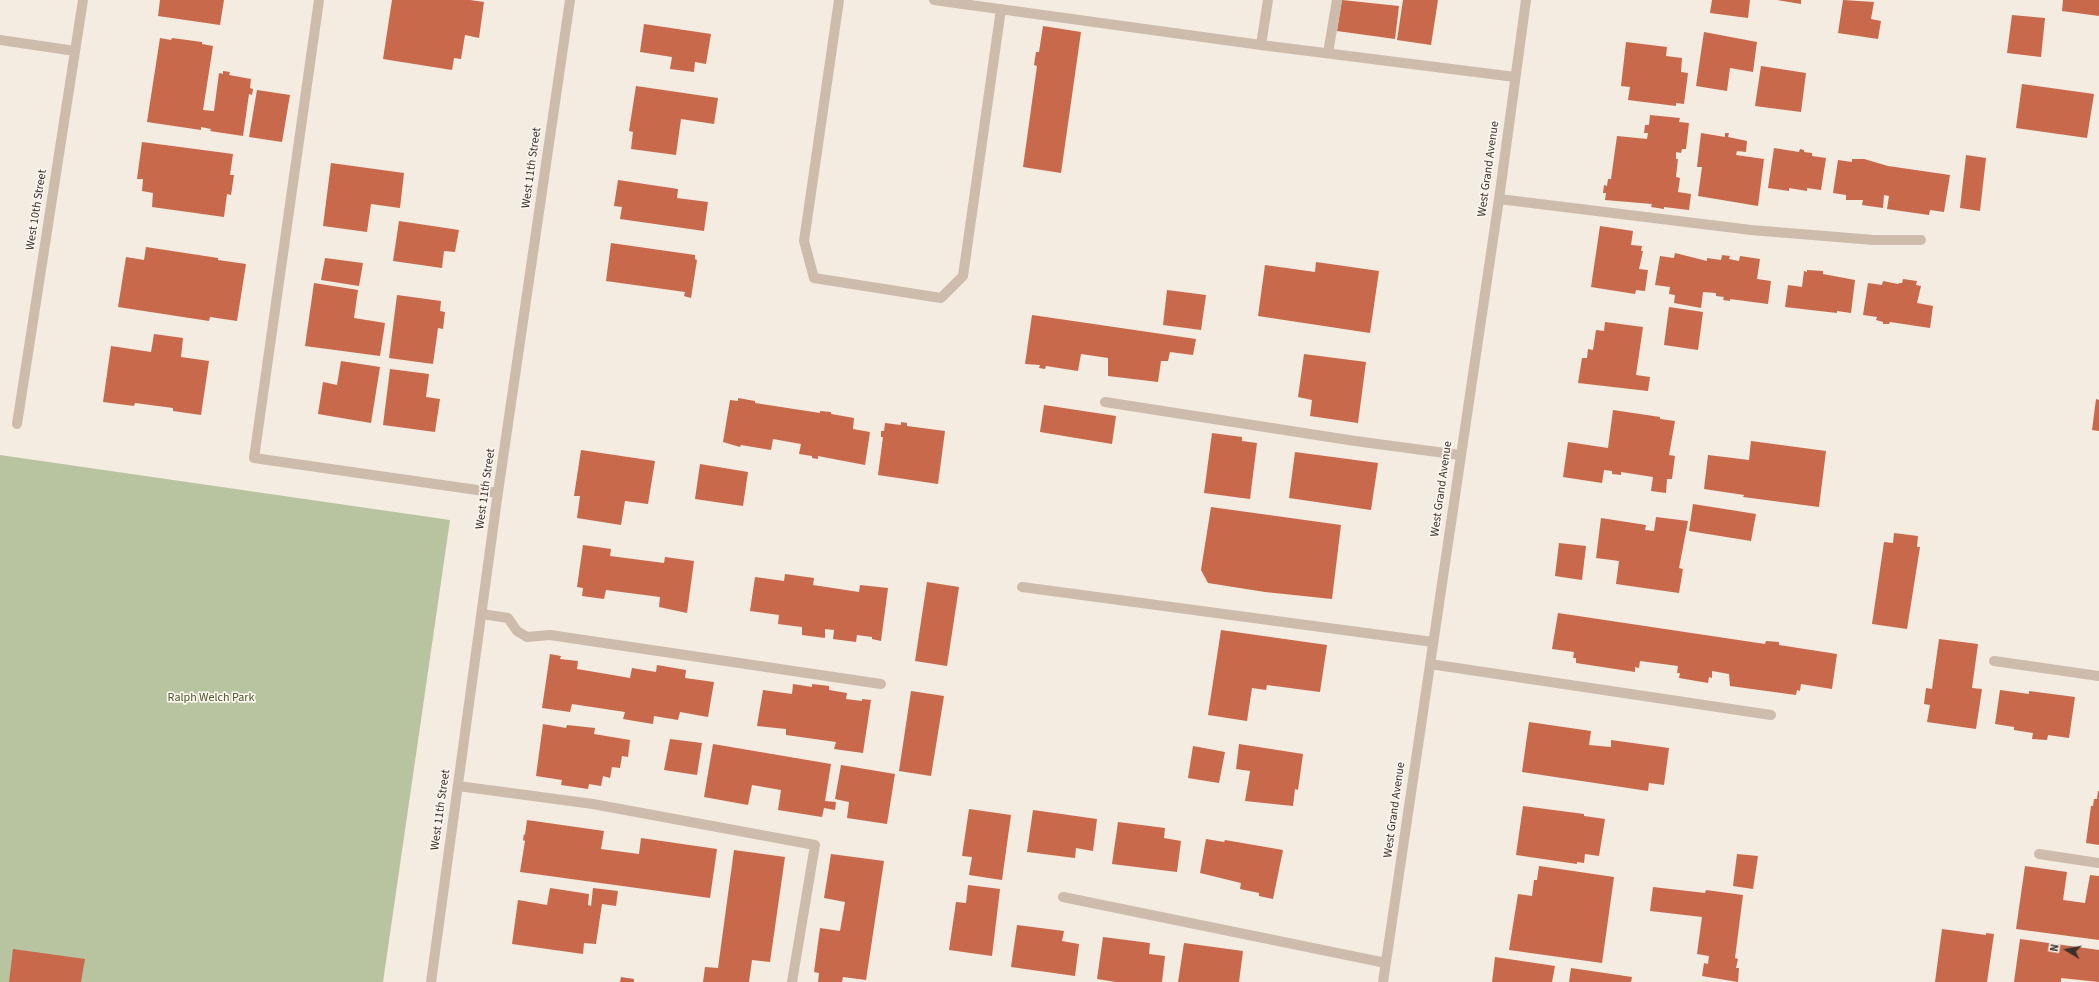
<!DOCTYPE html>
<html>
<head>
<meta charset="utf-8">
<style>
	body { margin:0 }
	#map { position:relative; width:2099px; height:982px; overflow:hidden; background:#f4ebe1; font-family:"Source Sans 3",sans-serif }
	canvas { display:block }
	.north { position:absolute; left:2047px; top:930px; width:40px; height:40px; -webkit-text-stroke:3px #fbf5ee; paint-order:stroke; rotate:280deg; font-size:11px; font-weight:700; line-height:16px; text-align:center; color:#3b302b }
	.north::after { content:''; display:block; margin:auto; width:14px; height:18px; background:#3b302b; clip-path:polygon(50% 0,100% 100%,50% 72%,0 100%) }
</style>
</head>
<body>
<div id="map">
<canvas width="2099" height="982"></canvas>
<div class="north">N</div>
</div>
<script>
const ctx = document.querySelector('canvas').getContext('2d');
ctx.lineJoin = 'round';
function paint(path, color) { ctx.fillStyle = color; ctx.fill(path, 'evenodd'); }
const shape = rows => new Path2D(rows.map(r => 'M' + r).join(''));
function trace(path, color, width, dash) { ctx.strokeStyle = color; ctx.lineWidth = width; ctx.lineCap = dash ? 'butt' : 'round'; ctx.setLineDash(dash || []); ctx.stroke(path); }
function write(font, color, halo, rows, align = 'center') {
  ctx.font = font + ' "Source Sans 3",sans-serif'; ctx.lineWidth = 3.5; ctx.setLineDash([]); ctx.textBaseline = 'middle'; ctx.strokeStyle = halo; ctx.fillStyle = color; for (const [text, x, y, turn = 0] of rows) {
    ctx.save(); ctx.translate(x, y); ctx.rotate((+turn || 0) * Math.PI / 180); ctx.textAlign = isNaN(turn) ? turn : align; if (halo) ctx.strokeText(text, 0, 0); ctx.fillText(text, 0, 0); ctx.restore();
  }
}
paint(shape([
	[0,455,450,520,383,982,0,982]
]), '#b8c4a0');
paint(shape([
	[160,0,224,0,220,25,158,16],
	[392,0,470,0,484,2,479,38,465,35,461,59,454,58,452,70,383,59],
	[1342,0,1399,6,1395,39,1337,31],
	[1403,0,1438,0,1431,45,1397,40],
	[1712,0,1750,0,1748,18,1710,13],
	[1777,0,1801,0,1801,4],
	[1843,0,1874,2,1871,19,1881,21,1878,39,1838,33],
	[2063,0,2099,0,2099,16,2062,11],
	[2012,15,2045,18,2041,57,2007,53],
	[644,24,711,34,706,64,695,62,694,72,670,69,672,57,640,52],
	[1043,26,1081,32,1061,173,1023,167,1037,66,1034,65,1036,52,1039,52],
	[1704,32,1757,42,1753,72,1730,68,1727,91,1696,86],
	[160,38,171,40,172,38,202,42,202,44,213,46,203,110,214,111,219,73,223,74,223,71,230,72,229,75,251,79,250,88,253,89,252,95,249,94,243,136,210,131,211,129,201,127,201,130,147,122],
	[1626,42,1667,47,1666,56,1682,58,1681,72,1688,73,1684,104,1676,103,1676,106,1628,100,1630,87,1621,86],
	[1761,66,1806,73,1801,112,1755,106],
	[2022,84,2094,94,2087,138,2016,128],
	[636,86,718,98,714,124,681,119,676,155,631,149,633,132,629,131],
	[257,90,290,95,282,142,249,137],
	[1650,115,1680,118,1679,122,1689,123,1686,149,1682,149,1681,153,1676,152,1676,159,1678,159,1676,177,1680,178,1678,192,1691,194,1689,210,1664,207,1664,209,1651,207,1652,204,1605,200,1606,193,1603,193,1604,185,1607,186,1608,179,1611,179,1617,136,1647,139,1648,133,1644,133,1645,125,1649,125],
	[1701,133,1725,137,1725,133,1729,133,1728,137,1747,141,1746,152,1737,151,1736,155,1764,159,1758,206,1698,196,1702,167,1697,167],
	[142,142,233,154,230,175,234,175,231,195,227,194,224,217,152,207,153,193,142,191,143,179,137,179],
	[1774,148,1799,152,1800,149,1804,150,1804,152,1812,153,1812,156,1826,158,1821,190,1807,188,1807,191,1789,188,1789,191,1768,188],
	[1966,155,1986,158,1980,211,1960,208],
	[1852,159,1864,159,1888,166,1950,175,1944,212,1930,210,1929,215,1887,209,1889,196,1884,195,1883,208,1862,205,1863,200,1846,200,1846,195,1833,193,1838,160,1852,162],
	[331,163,404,173,400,208,371,204,367,232,323,226],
	[618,180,678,189,677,198,708,202,704,231,620,219,622,207,614,206],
	[399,221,459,230,455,252,444,251,442,268,393,261],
	[1600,226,1633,231,1631,245,1642,246,1641,251,1643,251,1639,269,1648,270,1645,291,1636,290,1635,294,1591,287],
	[611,243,695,255,695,259,697,260,691,298,684,296,685,292,606,281],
	[146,247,218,258,218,260,246,264,237,321,210,317,209,321,118,307,126,257,144,260],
	[1675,253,1707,261,1707,258,1721,260,1722,255,1730,256,1729,259,1739,261,1740,256,1760,259,1757,279,1771,281,1768,304,1730,299,1730,301,1723,300,1724,297,1716,296,1716,293,1703,292,1701,308,1674,303,1675,295,1669,294,1670,287,1655,285,1660,256,1674,258],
	[325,258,363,263,359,286,321,280],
	[1316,262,1379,271,1370,333,1258,316,1265,265,1315,272],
	[1807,270,1823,271,1823,274,1855,280,1851,313,1837,311,1837,313,1785,307,1788,285,1802,287,1804,271,1807,272],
	[1903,279,1917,281,1916,285,1921,286,1917,303,1933,306,1930,328,1890,322,1889,324,1883,324,1883,322,1876,320,1877,317,1863,315,1868,283,1882,285,1883,281,1898,284,1899,283,1902,283],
	[314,283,358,290,354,318,385,323,380,356,305,346],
	[1167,290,1206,295,1201,330,1163,325],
	[397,295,441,301,440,311,445,312,443,329,438,328,433,364,389,358],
	[1669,307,1703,312,1698,350,1664,345],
	[1032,315,1196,339,1193,355,1170,352,1168,361,1161,361,1158,382,1108,376,1108,358,1081,354,1078,371,1046,366,1045,369,1039,368,1040,365,1025,364],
	[1605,322,1643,327,1636,375,1650,377,1648,391,1578,383,1582,358,1587,358,1588,349,1593,350,1596,330,1604,331],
	[154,334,183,338,181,357,209,361,201,415,173,411,173,408,135,403,134,406,103,402,111,346,151,352],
	[1304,354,1366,362,1358,423,1310,416,1312,400,1298,397],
	[341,361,380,367,371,423,318,414,323,382,337,385],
	[390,369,429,374,426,397,440,399,435,432,383,425],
	[738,398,755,401,755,403,820,413,820,411,831,412,831,414,854,418,853,429,870,432,865,465,818,456,818,459,812,458,812,456,799,454,801,444,773,439,771,450,741,445,740,447,723,442,730,400,738,401],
	[2096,399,2099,400,2099,431,2092,430],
	[1044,405,1116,416,1112,444,1040,432],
	[1613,410,1660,417,1660,419,1675,421,1669,455,1675,456,1672,479,1667,479,1666,493,1651,491,1653,477,1621,472,1621,475,1612,474,1612,471,1604,470,1602,483,1563,477,1568,442,1608,448],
	[901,422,907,423,907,426,945,431,938,484,878,475,883,437,881,437,881,431,884,431,885,423,901,425],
	[1212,433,1242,437,1242,441,1257,443,1250,499,1204,493],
	[1751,441,1826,451,1819,507,1743,497,1744,495,1704,489,1708,455,1749,460],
	[581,450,655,461,648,504,625,501,621,525,577,518,580,496,574,496],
	[1295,452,1378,463,1371,510,1289,498],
	[700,464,748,472,743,506,695,499],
	[1693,504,1756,514,1751,541,1689,531],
	[1211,507,1341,525,1332,599,1265,592,1208,583,1201,570],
	[1656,517,1688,521,1679,568,1683,569,1679,593,1616,584,1619,561,1596,558,1601,518,1646,525,1645,530,1654,531],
	[1894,533,1918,536,1917,547,1920,547,1907,629,1872,624,1884,542,1893,543],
	[1559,543,1586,546,1582,580,1555,576],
	[583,545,611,549,610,556,664,563,665,557,694,561,687,613,659,607,660,597,606,590,604,599,582,596,583,588,577,587],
	[785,574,814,578,813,585,859,592,860,585,888,588,881,641,872,639,872,637,857,635,856,642,833,639,834,630,825,629,825,638,802,635,802,627,778,624,779,615,750,611,755,577,784,581],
	[927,582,959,587,947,666,915,661],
	[1558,613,1765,644,1766,641,1779,642,1779,645,1837,654,1832,689,1801,684,1800,691,1797,690,1796,695,1730,686,1729,674,1712,671,1712,678,1709,677,1708,683,1679,678,1680,673,1677,673,1678,666,1640,661,1639,668,1635,667,1635,672,1576,663,1576,658,1573,658,1574,652,1552,649],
	[1221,630,1327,645,1320,692,1267,685,1266,690,1252,688,1247,721,1208,715],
	[1939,639,1978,644,1972,688,1982,689,1976,729,1927,722,1930,705,1924,704,1926,688,1932,689],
	[550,654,561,656,560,659,578,661,577,669,630,678,632,668,656,672,657,665,686,670,685,678,714,682,708,717,680,712,678,720,654,716,653,724,623,719,625,712,572,704,570,712,542,708],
	[793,684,812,687,812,684,829,686,829,690,847,693,846,699,862,701,862,699,871,700,863,753,834,749,836,742,786,735,786,729,757,726,763,690,792,694],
	[2000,690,2029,694,2029,691,2075,697,2069,738,2048,735,2047,740,2032,739,2033,733,2014,730,2014,727,1995,724],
	[911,691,944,696,931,776,899,771],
	[1529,722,1591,731,1589,745,1611,747,1611,740,1669,748,1664,785,1649,783,1648,791,1522,772],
	[543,724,566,728,567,725,595,728,594,734,630,740,628,757,622,756,620,768,612,767,610,778,603,776,601,786,589,784,588,789,561,785,562,780,536,776],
	[670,739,702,743,697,775,664,770],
	[713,744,831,764,825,801,836,802,835,810,824,808,822,817,778,810,781,790,752,785,748,805,704,797],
	[1239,744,1303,754,1298,790,1295,789,1293,806,1245,801,1250,771,1236,769],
	[1193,746,1225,752,1219,783,1188,778],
	[841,765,895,774,887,824,847,818,849,802,835,799],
	[2098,791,2099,791,2099,845,2086,843,2091,806,2093,806,2094,799,2097,799],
	[1523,806,1584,814,1584,816,1605,819,1599,856,1585,854,1584,863,1577,862,1577,864,1516,855],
	[969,809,1011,815,1002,880,969,875,972,857,962,856],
	[1033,810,1097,819,1093,851,1076,848,1075,858,1027,852],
	[527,820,604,831,601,849,639,854,641,838,717,849,710,898,520,872,525,841,523,840,524,834,525,835],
	[1118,822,1165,828,1164,838,1181,841,1177,872,1112,864],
	[1206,839,1224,842,1225,840,1283,850,1273,899,1259,896,1259,893,1240,889,1241,883,1200,873],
	[734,850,785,857,770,962,752,960,749,982,703,982,705,967,718,968],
	[831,854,884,861,866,980,843,977,842,982,818,982,819,973,814,972,820,928,840,931,845,902,824,898],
	[1737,854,1758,856,1753,889,1733,886],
	[1539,866,1614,877,1602,963,1509,950,1518,894,1532,896,1534,880,1537,880],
	[2025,866,2067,872,2063,900,2085,903,2090,875,2099,876,2099,940,2016,929],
	[968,885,1000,889,992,956,949,950,956,902,966,903],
	[1653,887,1705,893,1706,890,1743,895,1735,958,1738,959,1736,968,1739,968,1738,982,1702,976,1704,963,1708,964,1709,956,1697,954,1702,917,1650,911],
	[550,888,589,894,588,905,591,906,593,888,618,891,616,906,602,904,596,944,584,943,583,954,512,944,518,900,547,905],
	[1017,925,1064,931,1062,941,1079,944,1075,976,1011,967],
	[1942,929,1986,935,1986,933,1994,934,1987,982,1935,982],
	[1103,937,1150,943,1149,954,1165,956,1162,982,1116,982,1097,979],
	[2020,939,2099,950,2099,982,2061,978,2061,982,2014,982],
	[1184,943,1243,951,1239,982,1178,982],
	[13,949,85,959,81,982,9,982],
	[1495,957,1555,966,1552,982,1492,982],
	[1571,968,1632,977,1631,982,1569,982],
	[621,977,634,979,634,982,620,982]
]), '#c8694b');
trace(shape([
	[319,0,254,458,498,493],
	[839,0,804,241,814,278,941,298,963,276,1001,9],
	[934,0,1261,45,1515,77],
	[0,40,75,51],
	[1261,45,1268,0],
	[1328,53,1337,0],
	[1499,199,1751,230,1874,240,1921,240],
	[1105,402,1355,441,1460,455],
	[17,424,83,0],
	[1022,587,1433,642],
	[482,614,508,618,517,631,527,637,550,635,881,684],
	[1994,661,2099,676],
	[1430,664,1771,715],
	[458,786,593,804,815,845,792,982],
	[2039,854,2099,863],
	[1063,897,1386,963],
	[431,982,497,499,570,0],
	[1383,982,1499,199,1526,0]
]), '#cdbbac', 10);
write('12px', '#3b302b', '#fbf5ee', [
	["West 11th Street",532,168,-82],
	["West Grand Avenue",1489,169,-82],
	["West 10th Street",37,210,-81],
	["West 11th Street",486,489,-82],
	["West Grand Avenue",1442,489,-82],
	["West 11th Street",441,810,-82],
	["West Grand Avenue",1395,810,-82]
]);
write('12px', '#4a5a2e', '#fbf5ee', [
	["Ralph Welch Park",211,698]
]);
</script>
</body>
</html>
